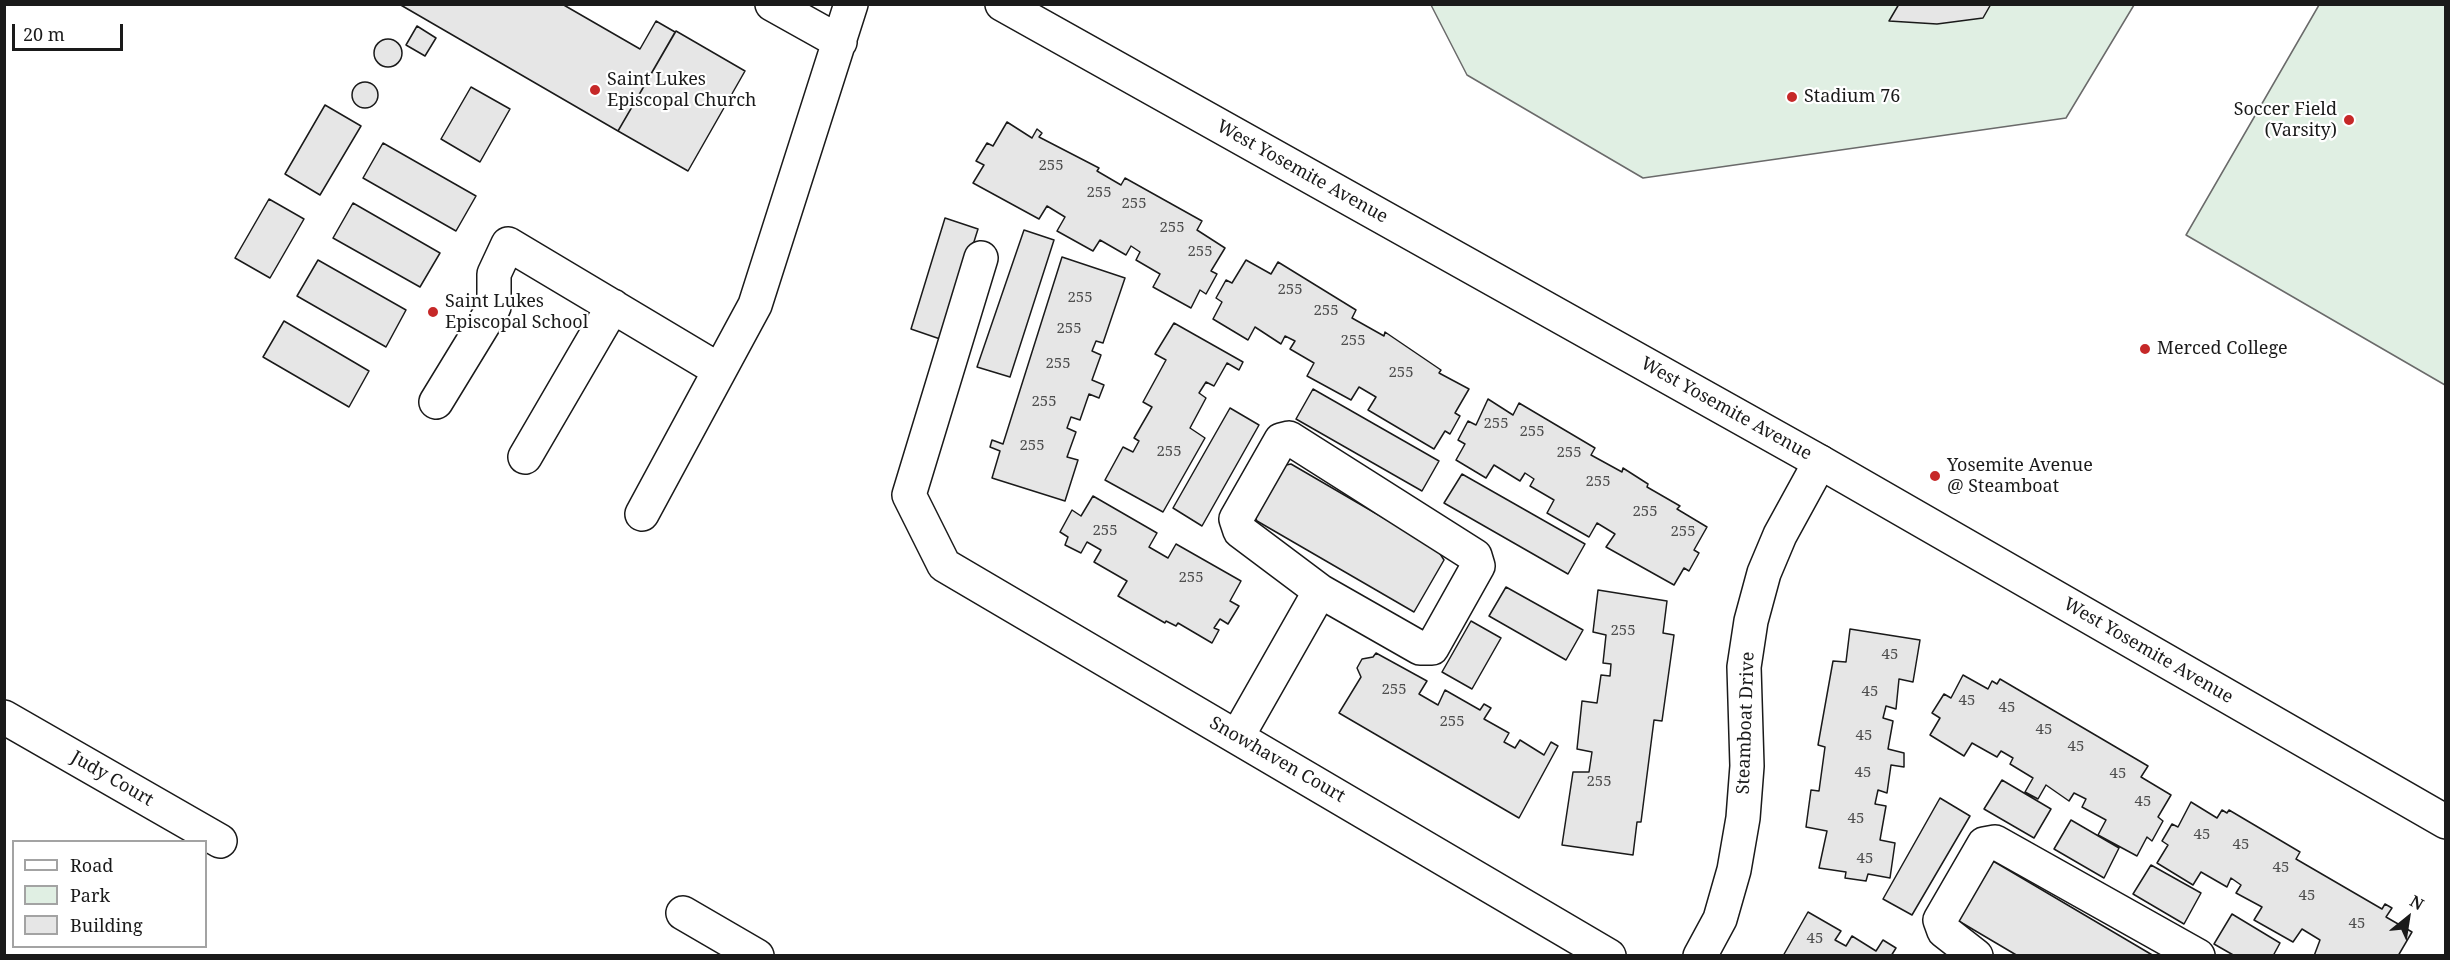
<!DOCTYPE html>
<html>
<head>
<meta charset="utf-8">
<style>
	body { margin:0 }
	#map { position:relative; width:2450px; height:960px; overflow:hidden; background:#fff; font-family:"Noto Serif",serif }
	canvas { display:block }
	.frame { position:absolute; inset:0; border:6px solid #1a1a1a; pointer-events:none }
	.legend { position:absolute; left:12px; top:840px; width:195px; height:108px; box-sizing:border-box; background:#fff; border:2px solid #a3a3a3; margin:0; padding:8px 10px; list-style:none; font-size:18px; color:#1a1a1a }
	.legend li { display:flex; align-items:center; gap:12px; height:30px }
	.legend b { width:30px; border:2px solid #a3a3a3 }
	.north { position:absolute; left:2378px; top:888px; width:60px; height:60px; -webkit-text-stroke:4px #fff; paint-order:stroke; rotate:30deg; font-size:16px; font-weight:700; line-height:24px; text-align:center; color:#1a1a1a }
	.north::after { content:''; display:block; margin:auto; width:21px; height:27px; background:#1a1a1a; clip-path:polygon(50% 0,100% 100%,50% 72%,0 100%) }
	.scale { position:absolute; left:12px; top:24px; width:111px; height:27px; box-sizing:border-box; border:3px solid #1a1a1a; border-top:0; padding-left:8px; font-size:18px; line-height:21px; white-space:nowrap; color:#1a1a1a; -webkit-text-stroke:4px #fff; paint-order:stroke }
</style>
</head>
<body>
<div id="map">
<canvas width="2450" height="960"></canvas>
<div class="frame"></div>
<ul class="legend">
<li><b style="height:8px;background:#fff"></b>Road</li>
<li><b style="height:16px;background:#e0efe3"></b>Park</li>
<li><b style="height:16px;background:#e6e6e6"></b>Building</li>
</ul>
<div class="north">N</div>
<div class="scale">20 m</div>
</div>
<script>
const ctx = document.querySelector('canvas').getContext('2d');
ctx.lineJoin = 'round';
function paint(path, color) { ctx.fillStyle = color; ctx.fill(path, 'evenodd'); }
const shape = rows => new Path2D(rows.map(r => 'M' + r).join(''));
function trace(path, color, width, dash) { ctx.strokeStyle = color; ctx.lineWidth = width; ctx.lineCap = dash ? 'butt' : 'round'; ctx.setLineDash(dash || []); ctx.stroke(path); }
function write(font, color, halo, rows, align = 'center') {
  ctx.font = font + ' "Noto Serif",serif'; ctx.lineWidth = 4.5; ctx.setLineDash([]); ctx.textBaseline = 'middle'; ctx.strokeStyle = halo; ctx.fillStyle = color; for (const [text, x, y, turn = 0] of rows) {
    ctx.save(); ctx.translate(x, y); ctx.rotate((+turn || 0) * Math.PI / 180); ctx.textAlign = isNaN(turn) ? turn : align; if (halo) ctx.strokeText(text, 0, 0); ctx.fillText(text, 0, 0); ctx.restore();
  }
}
const green = shape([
	[1431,5,2134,5,2066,118,1643,178,1467,75,1431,5],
	[2319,5,2445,5,2445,385,2186,235,2319,5]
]);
paint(green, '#e0efe3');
trace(green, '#6a6a6a', 1.5);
const building = shape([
	[399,4,562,4,640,49,656,21,675,32,618,131,399,4],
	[1899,4,1991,4,1983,18,1937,24,1889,21,1899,4],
	[417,26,436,38,425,56,406,45,417,26],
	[676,31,745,71,688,171,618,131,676,31],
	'374 53a14 14 0 1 1 28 0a14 14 0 1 1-28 0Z',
	'352 95a13 13 0 1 1 26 0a13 13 0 1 1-26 0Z',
	[471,87,510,109,480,162,441,139,471,87],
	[325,105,361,126,320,195,285,174,325,105],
	[1007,122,1032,138,1037,129,1042,133,1039,137,1099,168,1097,171,1121,185,1125,178,1202,221,1197,230,1225,248,1211,271,1217,274,1206,294,1200,290,1191,308,1153,287,1160,274,1136,260,1140,252,1131,246,1126,255,1100,240,1093,251,1057,231,1065,217,1047,206,1039,219,973,183,984,165,976,161,987,143,993,146,1007,122],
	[383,143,476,196,456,231,363,178,383,143],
	[269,199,304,219,270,278,235,258,269,199],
	[353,203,440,253,420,287,333,238,353,203],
	[945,218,978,229,943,340,911,329,945,218],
	[1024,230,1054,240,1010,377,977,367,1024,230],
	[1062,257,1125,278,1103,343,1096,341,1092,351,1101,355,1092,380,1104,385,1099,398,1089,394,1080,420,1071,417,1067,428,1076,432,1067,457,1078,460,1065,501,992,478,1000,451,990,447,992,440,1003,444,1062,257],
	[318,260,406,310,386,347,297,296,318,260],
	[1246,260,1271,274,1278,262,1356,310,1352,318,1384,336,1385,332,1441,370,1439,373,1469,389,1455,413,1460,416,1450,434,1445,431,1434,449,1368,410,1376,397,1359,387,1351,400,1307,376,1314,363,1290,349,1295,341,1285,336,1281,344,1255,327,1248,340,1213,319,1222,302,1216,298,1226,280,1232,283,1246,260],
	[284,321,369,371,349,407,263,357,284,321],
	[1174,323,1243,362,1239,370,1227,363,1214,386,1206,382,1199,393,1206,398,1190,428,1205,438,1163,512,1105,480,1123,447,1133,452,1139,441,1134,438,1152,407,1143,402,1166,360,1155,354,1174,323],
	[1313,389,1439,461,1422,491,1296,419,1313,389],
	[1488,399,1513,415,1519,403,1595,448,1591,455,1622,472,1623,468,1648,484,1647,487,1680,506,1677,509,1707,527,1694,550,1699,553,1689,571,1684,568,1674,585,1606,547,1615,534,1597,523,1589,537,1547,513,1554,500,1530,486,1534,479,1525,473,1520,481,1494,465,1486,478,1456,460,1465,444,1458,440,1468,421,1476,425,1488,399],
	[1230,408,1259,425,1202,526,1173,508,1230,408],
	[1291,464,1437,549,1444,560,1414,612,1257,521,1254,514,1281,466,1291,464],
	[1462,474,1585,544,1568,574,1444,503,1462,474],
	[1093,496,1157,533,1149,547,1168,558,1176,544,1241,581,1230,601,1239,606,1228,624,1220,619,1214,628,1219,630,1212,643,1178,623,1176,626,1166,621,1165,623,1118,596,1127,581,1094,562,1101,550,1087,542,1081,553,1065,545,1068,537,1060,532,1072,510,1081,516,1093,496],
	[1506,587,1583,630,1566,660,1489,616,1506,587],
	[1598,590,1667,601,1663,633,1674,635,1662,721,1654,720,1641,822,1637,822,1633,855,1562,845,1573,772,1589,772,1592,752,1577,749,1582,701,1597,703,1601,675,1610,676,1611,664,1603,663,1606,635,1593,632,1598,590],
	[1471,621,1501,638,1472,689,1442,672,1471,621],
	[1850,629,1920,640,1913,682,1899,679,1896,709,1886,706,1883,718,1893,721,1888,749,1904,753,1904,767,1891,765,1887,793,1878,790,1875,804,1886,806,1880,840,1895,843,1890,878,1868,874,1866,881,1845,878,1846,872,1819,868,1827,831,1806,827,1811,790,1819,791,1825,747,1818,745,1833,661,1846,662,1850,629],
	[1376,653,1427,681,1419,694,1438,705,1445,690,1480,710,1484,704,1491,708,1484,719,1509,733,1504,742,1515,748,1520,740,1544,755,1551,742,1558,746,1519,818,1339,713,1361,677,1357,668,1362,659,1373,657,1376,653],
	[1963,675,1988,689,1992,681,1997,684,2000,679,2148,766,2141,777,2171,795,2158,817,2163,821,2152,841,2147,837,2137,856,2098,835,2106,820,2082,807,2086,799,2074,793,2069,801,2046,785,2038,799,2025,792,2033,778,2010,764,2013,758,2001,751,1997,757,1972,743,1964,756,1930,735,1940,718,1932,713,1944,694,1951,698,1963,675],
	[2002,780,2051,809,2034,838,1984,809,2002,780],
	[1940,798,1970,816,1912,915,1883,899,1940,798],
	[2191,802,2217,818,2222,810,2227,813,2229,810,2300,852,2296,859,2382,909,2385,904,2392,908,2386,917,2412,932,2398,956,2314,956,2320,940,2302,929,2293,942,2254,920,2262,907,2236,893,2241,885,2231,878,2227,887,2201,872,2193,885,2157,863,2168,845,2162,841,2172,824,2178,827,2191,802],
	[2071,820,2119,848,2104,878,2054,849,2071,820],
	[1988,858,2154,956,2018,956,1952,917,1988,858],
	[2151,865,2201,893,2184,924,2133,894,2151,865],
	[1808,912,1841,931,1835,940,1846,946,1852,936,1876,951,1883,940,1896,948,1891,956,1783,956,1808,912],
	[2232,914,2280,943,2273,956,2235,956,2214,944,2232,914]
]);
paint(building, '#e6e6e6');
trace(building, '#1a1a1a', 1.5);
const minor = shape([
	[772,4,840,42],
	[981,258,909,495,944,565,1609,956],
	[436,402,494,307,494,274,508,244,719,370],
	[525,457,613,306],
	[642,514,755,305,851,4],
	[4,717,220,841],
	[1237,737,1320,591,1420,648,1432,648,1478,566,1475,556,1289,438,1281,440,1236,519,1240,531,1320,591],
	[683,913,757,956],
	[1700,956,1720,919,1734,870,1743,818,1747,766,1744,667,1751,621,1764,573,1780,535,1820,462],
	[1976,956,1944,931,1940,920,1984,844,1995,842,2198,956]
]);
const major = shape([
	[1002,4,1820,462,2446,822]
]);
trace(minor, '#1a1a1a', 36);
trace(major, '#1a1a1a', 36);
trace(minor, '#fff', 33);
trace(major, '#fff', 33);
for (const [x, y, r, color] of [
	[595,90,6,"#c62828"],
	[1792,97,6,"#c62828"],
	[2349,120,6,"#c62828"],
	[433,312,6,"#c62828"],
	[2145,349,6,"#c62828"],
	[1935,476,6,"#c62828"]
]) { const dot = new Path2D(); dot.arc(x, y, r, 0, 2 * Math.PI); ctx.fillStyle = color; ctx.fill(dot); trace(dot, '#fff', 2); }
write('15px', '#4d4d4d', null, [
	["255",1051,166],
	["255",1099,193],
	["255",1134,204],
	["255",1172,228],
	["255",1200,252],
	["255",1290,290],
	["255",1080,298],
	["255",1326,311],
	["255",1069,329],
	["255",1353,341],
	["255",1058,364],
	["255",1401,373],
	["255",1044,402],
	["255",1496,424],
	["255",1532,432],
	["255",1032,446],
	["255",1169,452],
	["255",1569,453],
	["255",1598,482],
	["255",1645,512],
	["255",1105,531],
	["255",1683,532],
	["255",1191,578],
	["255",1623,631],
	["45",1890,655],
	["255",1394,690],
	["45",1870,692],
	["45",1967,701],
	["45",2007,708],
	["255",1452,722],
	["45",2044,730],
	["45",1864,736],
	["45",2076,747],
	["45",1863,773],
	["45",2118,774],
	["255",1599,782],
	["45",2143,802],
	["45",1856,819],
	["45",2202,835],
	["45",2241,845],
	["45",1865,859],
	["45",2281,868],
	["45",2307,896],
	["45",2357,924],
	["45",1815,939]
]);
write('18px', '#1a1a1a', '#fff', [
	["Saint Lukes",607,80],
	["Episcopal Church",607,101],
	["Stadium 76",1804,97],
	["Soccer Field",2337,110,"right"],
	["(Varsity)",2337,131,"right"],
	["Saint Lukes",445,302],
	["Episcopal School",445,323],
	["Merced College",2157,349],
	["Yosemite Avenue",1947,466],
	["@ Steamboat",1947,487]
], 'left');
write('18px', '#1a1a1a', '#fff', [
	["West Yosemite Avenue",1302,172,29],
	["West Yosemite Avenue",1726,409,29],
	["West Yosemite Avenue",2148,651,30],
	["Steamboat Drive",1746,723,-88],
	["Snowhaven Court",1277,760,30],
	["Judy Court",112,779,30]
]);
</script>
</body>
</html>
